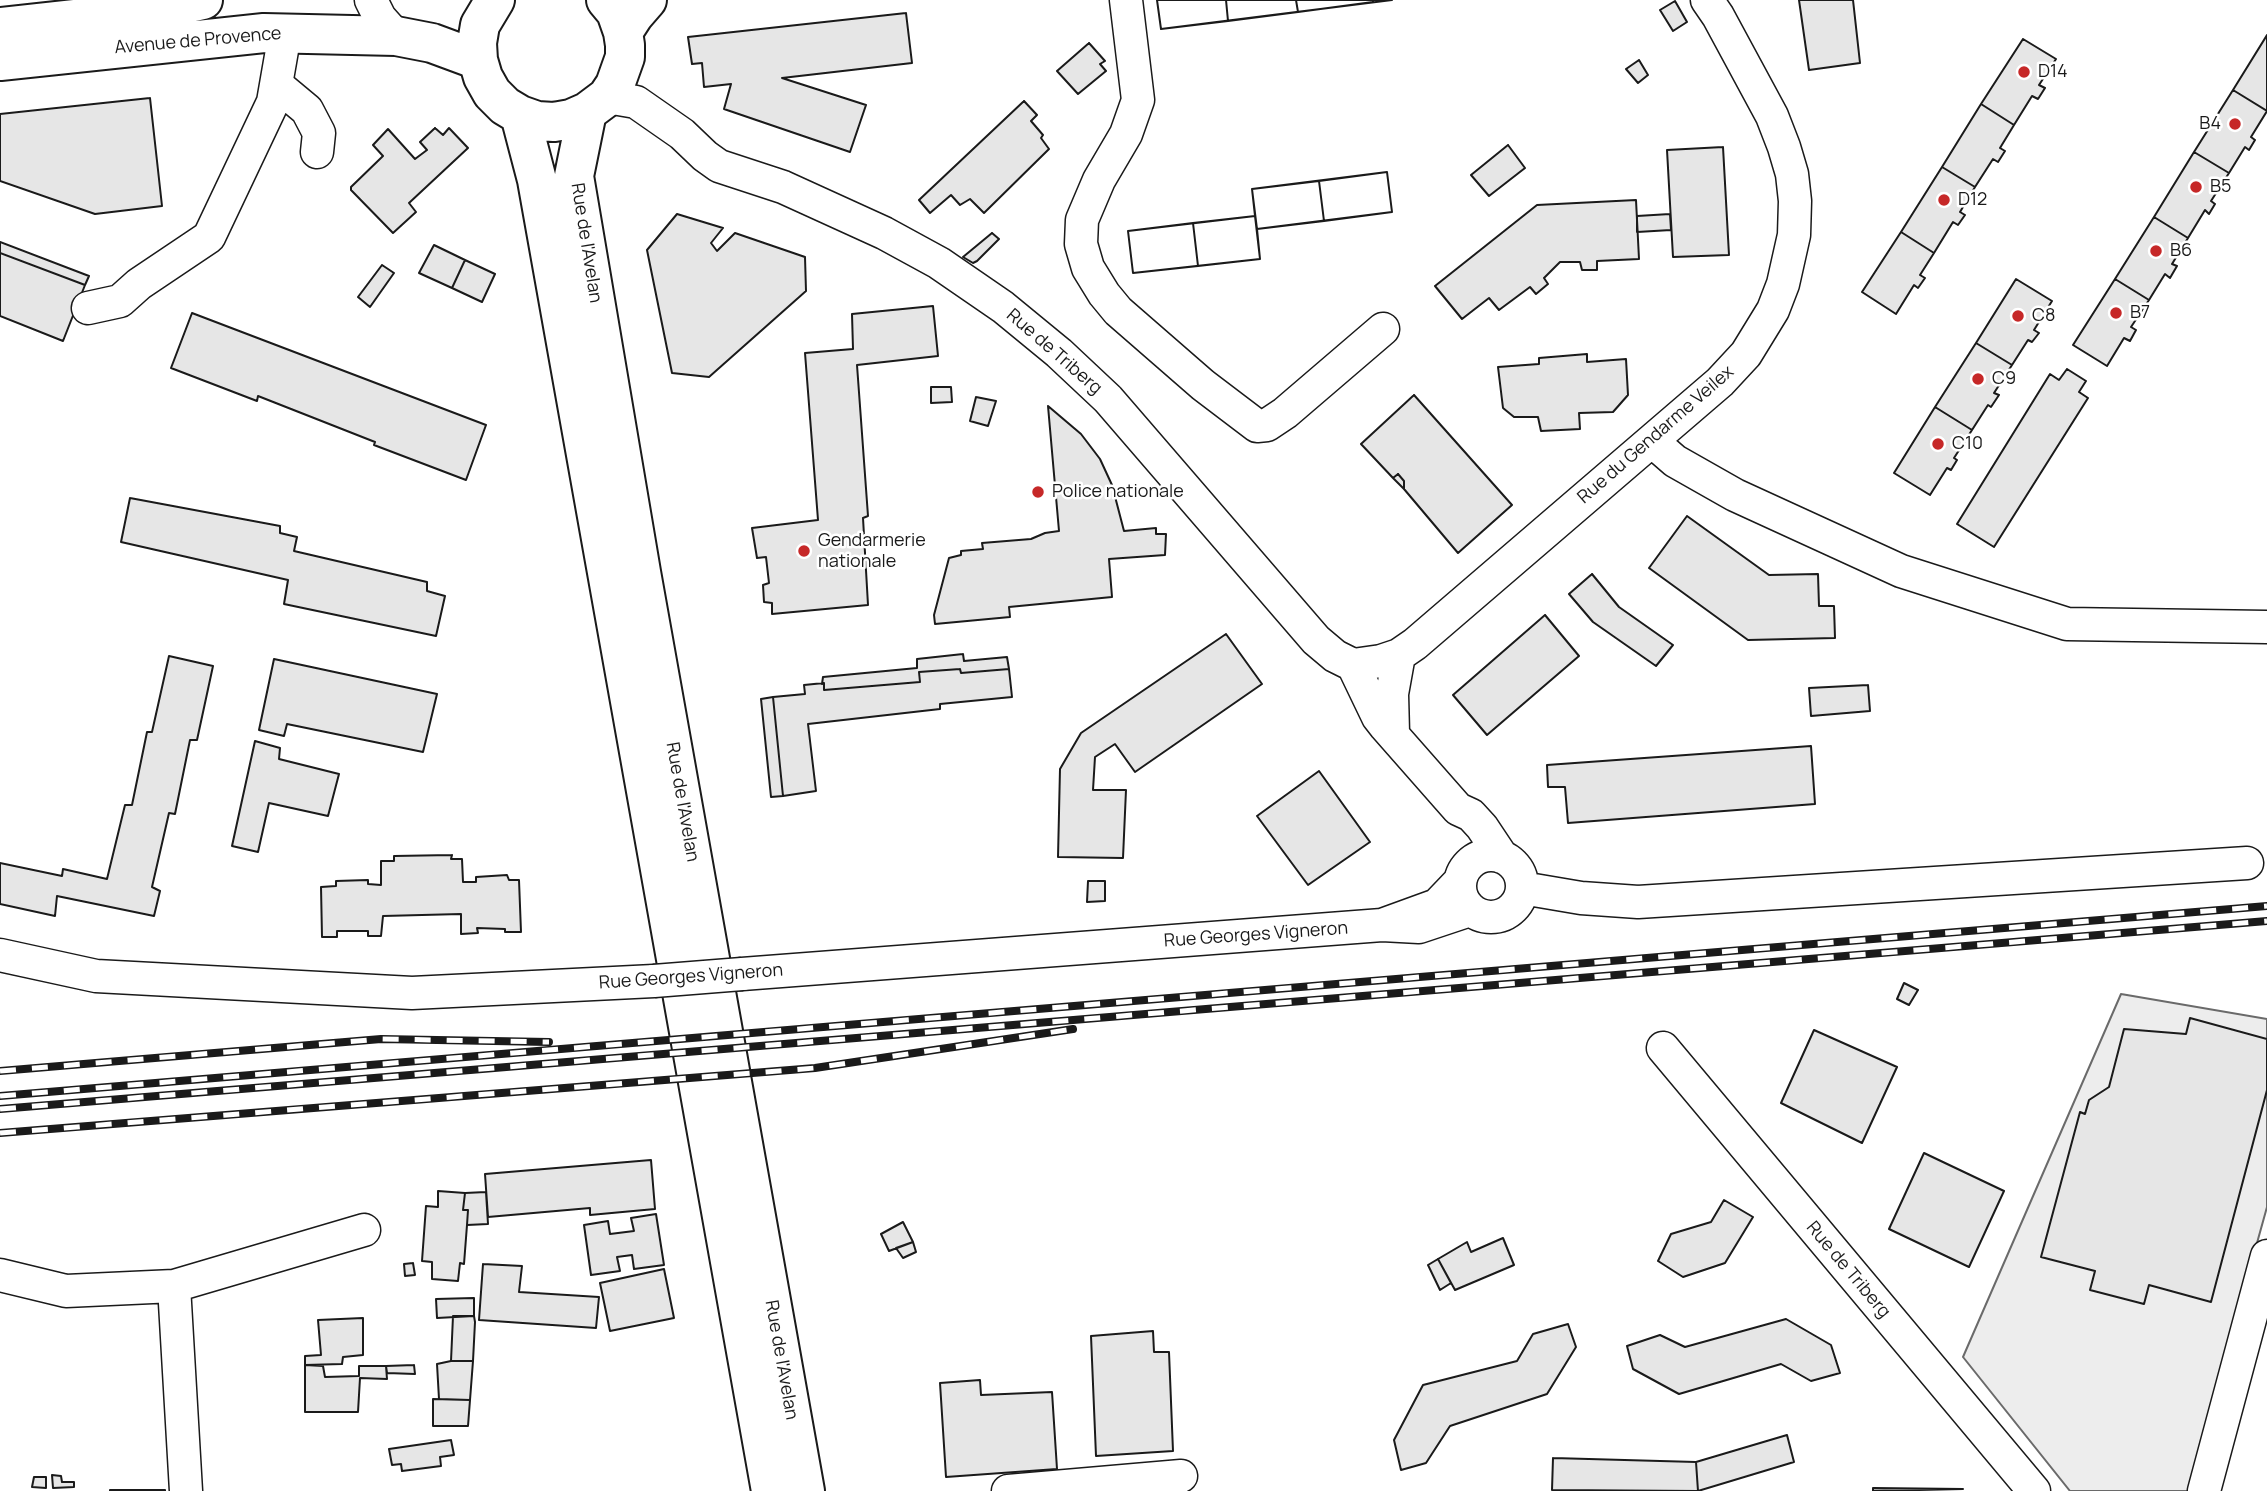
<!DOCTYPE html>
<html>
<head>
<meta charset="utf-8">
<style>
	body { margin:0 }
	canvas { display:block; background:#fff }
</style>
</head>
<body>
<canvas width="2267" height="1491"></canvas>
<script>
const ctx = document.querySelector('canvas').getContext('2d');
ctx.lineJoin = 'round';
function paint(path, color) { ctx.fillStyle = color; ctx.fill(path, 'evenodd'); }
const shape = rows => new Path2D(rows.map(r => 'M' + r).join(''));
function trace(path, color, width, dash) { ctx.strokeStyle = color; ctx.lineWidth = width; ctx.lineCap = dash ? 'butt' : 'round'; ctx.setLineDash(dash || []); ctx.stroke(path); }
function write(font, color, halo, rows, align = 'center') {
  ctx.font = font + ' Manrope,sans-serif'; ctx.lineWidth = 5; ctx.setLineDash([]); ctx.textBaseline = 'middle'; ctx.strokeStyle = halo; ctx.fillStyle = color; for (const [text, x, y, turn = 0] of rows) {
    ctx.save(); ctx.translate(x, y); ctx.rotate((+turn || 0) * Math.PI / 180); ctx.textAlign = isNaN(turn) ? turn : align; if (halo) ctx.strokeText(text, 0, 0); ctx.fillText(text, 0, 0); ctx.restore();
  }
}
const built = shape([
	[2121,994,2267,1019,2267,1207,2188,1491,2070,1491,1963,1357,2121,994]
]);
paint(built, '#ededed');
trace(built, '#6a6a6a', 2);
const building = shape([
	[1157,0,1392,0,1161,29,1157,0],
	[1157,0,1226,0,1228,21,1161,29,1157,0],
	[1226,0,1296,0,1298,12,1228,21,1226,0],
	[1296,0,1373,0,1373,2,1298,12,1296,0],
	[1799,0,1853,0,1860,63,1809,70,1799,0],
	[1675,1,1687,22,1673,31,1660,10,1675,1],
	[906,13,912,63,782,78,866,105,850,152,724,109,731,84,704,87,702,63,692,64,688,37,906,13],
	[2267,35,2267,111,2233,90,2267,35],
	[2023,39,2056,59,2039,85,2045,88,2038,99,2032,96,2014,125,1981,104,2023,39],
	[1089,43,1105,61,1100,64,1106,71,1078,94,1057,71,1089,43],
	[1639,60,1648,75,1638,83,1626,69,1639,60],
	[2233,90,2267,111,2251,137,2255,140,2249,150,2245,147,2229,173,2194,152,2233,90],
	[150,98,162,206,95,214,0,181,0,114,150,98],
	[1024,101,1037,115,1031,121,1043,135,1041,138,1049,149,984,213,970,199,960,205,951,195,930,213,919,200,1024,101],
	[1981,104,2014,125,2000,148,2005,151,1998,162,1993,159,1975,187,1942,167,1981,104],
	[435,128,443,135,449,128,468,148,409,203,416,212,393,233,351,190,351,187,383,156,373,145,388,129,415,159,427,150,420,142,435,128],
	[1508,145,1525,168,1489,196,1471,175,1508,145],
	[1723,147,1729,255,1673,257,1667,150,1723,147],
	[2194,152,2229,173,2211,201,2215,204,2209,214,2205,210,2188,238,2154,217,2194,152],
	[1942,167,1975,187,1960,212,1965,215,1958,225,1953,222,1934,253,1901,232,1942,167],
	[1387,172,1392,212,1257,229,1260,259,1133,273,1128,231,1255,216,1252,189,1387,172],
	[1387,172,1392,212,1324,221,1319,181,1387,172],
	[1319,181,1324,221,1257,229,1252,189,1319,181],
	[1636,200,1639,259,1597,261,1597,270,1582,270,1580,262,1560,262,1544,278,1548,284,1536,294,1530,287,1499,310,1489,298,1462,319,1435,286,1537,205,1636,200],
	[677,214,723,228,711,243,717,251,735,233,805,257,806,291,709,377,672,373,647,250,677,214],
	[1670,214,1671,230,1637,232,1637,216,1670,214],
	[1255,216,1260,259,1198,266,1193,223,1255,216],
	[2154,217,2188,238,2172,264,2177,266,2170,278,2165,274,2149,300,2115,279,2154,217],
	[1193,223,1198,266,1133,273,1128,231,1193,223],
	[1901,232,1934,253,1920,275,1925,278,1918,288,1914,285,1896,314,1862,292,1901,232],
	[992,233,999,239,977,261,973,263,963,257,992,233],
	[0,242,89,276,85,285,0,253,0,242],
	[434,245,465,260,452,288,419,273,434,245],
	[0,253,85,285,63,341,0,316,0,253],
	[465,260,495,274,482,302,452,288,465,260],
	[382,265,394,273,370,307,358,297,382,265],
	[2016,279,2052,301,2034,330,2039,333,2032,342,2028,340,2012,365,1976,343,2016,279],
	[2115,279,2149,300,2131,327,2136,330,2130,341,2124,338,2107,366,2073,345,2115,279],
	[933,306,938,356,857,365,868,516,863,518,868,605,772,614,772,603,764,602,763,585,769,583,766,557,757,558,752,528,818,520,805,353,853,349,852,314,933,306],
	[192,313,486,425,466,480,374,445,375,442,258,396,257,401,171,368,192,313],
	[1976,343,2012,365,1994,393,1999,395,1991,407,1988,405,1972,430,1935,407,1976,343],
	[1587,354,1587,362,1626,359,1628,395,1613,412,1579,413,1580,429,1541,431,1538,417,1514,417,1503,408,1498,367,1539,364,1539,358,1587,354],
	[2067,369,2086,381,2079,392,2088,398,1994,547,1957,524,2050,374,2059,380,2067,369],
	[931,387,951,387,952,402,931,403,931,387],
	[1414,395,1512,505,1458,553,1404,489,1404,481,1398,474,1393,478,1361,444,1414,395],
	[976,397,996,401,988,426,970,421,976,397],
	[1048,406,1081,434,1100,459,1112,485,1124,531,1156,528,1156,534,1166,534,1165,555,1109,559,1112,597,1009,607,1010,617,935,624,934,615,949,558,961,555,961,551,983,549,982,543,1031,539,1045,533,1059,531,1048,406],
	[1935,407,1972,430,1954,458,1957,460,1951,470,1947,468,1930,495,1894,473,1935,407],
	[1398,474,1404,481,1404,489,1393,478,1398,474],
	[130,498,280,526,280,533,297,537,294,551,427,582,427,591,445,596,436,636,284,604,288,580,121,542,130,498],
	[1687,516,1769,575,1818,574,1819,606,1834,606,1835,638,1748,640,1649,568,1687,516],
	[1592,574,1619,607,1673,645,1656,666,1593,622,1569,594,1592,574],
	[1545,615,1579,656,1487,735,1453,695,1545,615],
	[1226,634,1262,684,1135,772,1115,744,1095,757,1093,790,1126,790,1123,858,1058,857,1060,769,1081,733,1226,634],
	[963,654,964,661,1007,657,1009,669,961,673,960,669,919,672,920,682,824,690,824,683,822,684,823,677,917,668,917,659,963,654],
	[169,656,213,666,197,740,190,740,175,814,169,813,152,887,160,891,154,916,57,896,55,916,0,904,0,863,62,876,63,869,107,879,125,805,132,805,147,732,152,732,169,656],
	[274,659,437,694,423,752,287,724,284,736,259,730,274,659],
	[960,669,961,673,1009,669,1012,697,940,704,940,709,808,724,816,791,783,796,773,697,805,694,804,685,824,683,824,690,920,682,919,672,960,669],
	[1868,685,1870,711,1811,716,1809,688,1868,685],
	[773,697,783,796,771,797,761,699,773,697],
	[255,741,280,748,279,759,339,774,328,816,269,803,258,852,232,846,255,741],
	[1811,746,1815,804,1568,823,1565,787,1548,787,1547,765,1811,746],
	[1319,771,1370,842,1308,885,1257,816,1319,771],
	[452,855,451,859,462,859,463,882,476,882,476,877,507,875,509,880,519,880,521,932,505,932,505,929,477,928,478,933,461,934,461,914,383,916,381,936,368,936,368,931,337,931,337,937,322,937,321,887,336,886,336,881,368,880,368,884,381,885,381,861,394,861,394,856,452,855],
	[1088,881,1105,881,1105,901,1087,902,1088,881],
	[1904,983,1918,990,1909,1005,1897,999,1904,983],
	[2190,1018,2267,1039,2267,1090,2211,1302,2149,1285,2144,1304,2090,1290,2095,1271,2041,1257,2080,1112,2085,1114,2089,1100,2109,1087,2124,1029,2186,1034,2190,1018],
	[1814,1030,1897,1067,1862,1143,1781,1103,1814,1030],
	[1924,1153,2004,1191,1969,1267,1889,1229,1924,1153],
	[651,1160,655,1209,590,1215,590,1208,488,1217,485,1174,651,1160],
	[438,1191,465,1193,463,1210,468,1210,467,1225,464,1264,460,1263,458,1281,432,1279,432,1262,422,1261,426,1206,438,1207,438,1191],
	[486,1192,488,1224,467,1225,468,1210,463,1210,465,1193,486,1192],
	[1724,1200,1753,1217,1725,1263,1683,1277,1658,1261,1671,1234,1711,1222,1724,1200],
	[656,1214,664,1265,634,1269,632,1255,617,1257,620,1271,591,1275,584,1225,608,1221,610,1234,634,1231,631,1218,656,1214],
	[903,1222,913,1242,889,1251,881,1234,903,1222],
	[1503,1238,1514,1265,1455,1290,1438,1259,1467,1242,1471,1252,1503,1238],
	[913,1242,916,1252,903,1258,896,1248,913,1242],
	[1438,1259,1451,1283,1440,1290,1428,1265,1438,1259],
	[413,1263,415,1275,405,1276,404,1264,413,1263],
	[483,1264,522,1266,519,1292,599,1297,596,1328,479,1320,483,1264],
	[664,1269,674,1318,610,1331,600,1283,664,1269],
	[474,1298,474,1316,437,1318,436,1299,474,1298],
	[453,1316,474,1316,475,1322,473,1361,451,1361,453,1316],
	[363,1318,363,1355,343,1357,342,1364,305,1365,305,1356,321,1355,318,1320,363,1318],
	[1786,1319,1831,1345,1840,1373,1811,1381,1781,1364,1679,1394,1633,1369,1627,1346,1660,1335,1685,1347,1786,1319],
	[1568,1324,1576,1347,1547,1394,1450,1426,1426,1463,1401,1470,1394,1440,1423,1385,1517,1361,1533,1334,1568,1324],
	[1153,1331,1154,1352,1169,1352,1173,1451,1096,1456,1091,1336,1153,1331],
	[451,1361,473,1361,470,1400,439,1399,437,1364,451,1361],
	[305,1365,323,1366,325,1377,359,1376,359,1366,386,1366,387,1379,360,1378,358,1412,305,1412,305,1365],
	[414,1365,415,1374,387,1373,386,1366,414,1365],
	[980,1380,981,1395,1052,1392,1057,1469,946,1477,940,1383,980,1380],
	[433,1399,470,1400,468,1426,433,1426,433,1399],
	[1787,1435,1794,1462,1698,1491,1696,1462,1787,1435],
	[451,1440,454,1455,440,1457,441,1466,402,1471,401,1464,392,1465,389,1449,451,1440],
	[1553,1458,1696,1462,1698,1491,1552,1490,1553,1458],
	[52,1475,61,1476,62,1482,74,1482,74,1487,53,1488,52,1475],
	[34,1477,46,1477,46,1488,32,1487,34,1477],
	[1873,1488,1963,1489,1873,1491,1873,1488],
	[110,1490,165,1490,165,1491,110,1491,110,1490]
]);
paint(building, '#e6e6e6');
trace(building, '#1a1a1a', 2);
const minor = shape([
	[371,0,380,18,396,36],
	[1126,0,1138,100,1126,134,1099,180,1082,220,1081,244,1088,268,1104,294,1118,311,1203,385,1257,426,1267,425,1285,413,1383,329],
	[277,85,307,110,319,133,317,152],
	[607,97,636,102,682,134,705,156,719,166,783,187,884,233,939,263,1003,307,1059,353,1108,399,1316,640,1335,656,1353,665,1378,717,1385,726,1458,809,1471,815,1482,827,1502,857],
	[88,308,120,301,139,284,209,237,273,102,285,33],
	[1652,441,1675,461,1735,495,1901,571,2067,624,2267,627],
	[1353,665,1381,661,1399,655,1415,644,1720,382,1746,354,1773,310,1783,284,1794,235,1795,201,1792,174,1784,147,1772,116,1718,16,1707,0],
	[1393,733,1392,694,1399,655],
	'1460 886a31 31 0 1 1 62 0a31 31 0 1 1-62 0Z',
	[1459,882,1437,905,1382,925,1419,927,1470,910],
	[1522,888,1581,898,1638,902,2247,863],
	[0,955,96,976,412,993,654,981],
	[742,974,1382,925],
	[1663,1048,2034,1491],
	[0,1275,66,1291,174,1286,364,1230],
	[174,1286,186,1491],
	[1008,1491,1181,1476],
	[2204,1491,2267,1256]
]);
const major = shape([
	[495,0,480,25,477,43,478,60,483,77,492,93,505,106,520,115,537,121,554,122,571,119,587,112,607,97,615,85,625,57,625,45,623,32,616,12,606,0],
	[0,27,158,10,203,0],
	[623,32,634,15,647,0],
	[0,61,264,33,396,36,432,43,478,60],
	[587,112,574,176,641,572,805,1491],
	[520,115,537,180,771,1491]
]);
trace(minor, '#1a1a1a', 35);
trace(major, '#1a1a1a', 42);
trace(minor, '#fff', 32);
trace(major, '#fff', 38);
const rail = shape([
	[0,1071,381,1039,549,1042],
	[0,1096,2267,906],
	[0,1109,2267,921],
	[0,1133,815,1068,1073,1029]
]);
trace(rail, '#1a1a1a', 8);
trace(rail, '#fff', 5, [16]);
const minorBridge = shape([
	[654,981,742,974]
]);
trace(minorBridge, '#1a1a1a', 35, []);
trace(minorBridge, '#fff', 32);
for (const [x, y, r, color] of [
	[2024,72,7,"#c62828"],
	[2235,124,7,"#c62828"],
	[2196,187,7,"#c62828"],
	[1944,200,7,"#c62828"],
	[2156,251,7,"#c62828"],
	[2116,313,7,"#c62828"],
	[2018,316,7,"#c62828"],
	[1978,379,7,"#c62828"],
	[1938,444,7,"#c62828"],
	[1038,492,7,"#c62828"],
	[804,551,7,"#c62828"]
]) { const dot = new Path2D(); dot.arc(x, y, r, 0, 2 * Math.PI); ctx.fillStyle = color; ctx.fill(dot); trace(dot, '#fff', 2.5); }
write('18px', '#1a1a1a', '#fff', [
	["Avenue de Provence",198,41,-5],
	["Rue de l'Avelan",586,243,81],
	["Rue de Triberg",1054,352,41],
	["Rue du Gendarme Veilex",1656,435,-41],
	["Rue de l'Avelan",682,802,80],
	["Rue Georges Vigneron",1256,935,-4],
	["Rue Georges Vigneron",691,977,-4],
	["Rue de Triberg",1848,1270,50],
	["Rue de l'Avelan",781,1360,80]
]);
write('18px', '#1a1a1a', '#fff', [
	["D14",2038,72],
	["B4",2221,124,"right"],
	["B5",2210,187],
	["D12",1958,200],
	["B6",2170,251],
	["B7",2130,313],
	["C8",2032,316],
	["C9",1992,379],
	["C10",1952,444],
	["Police nationale",1052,492],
	["Gendarmerie",818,541],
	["nationale",818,562]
], 'left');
</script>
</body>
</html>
